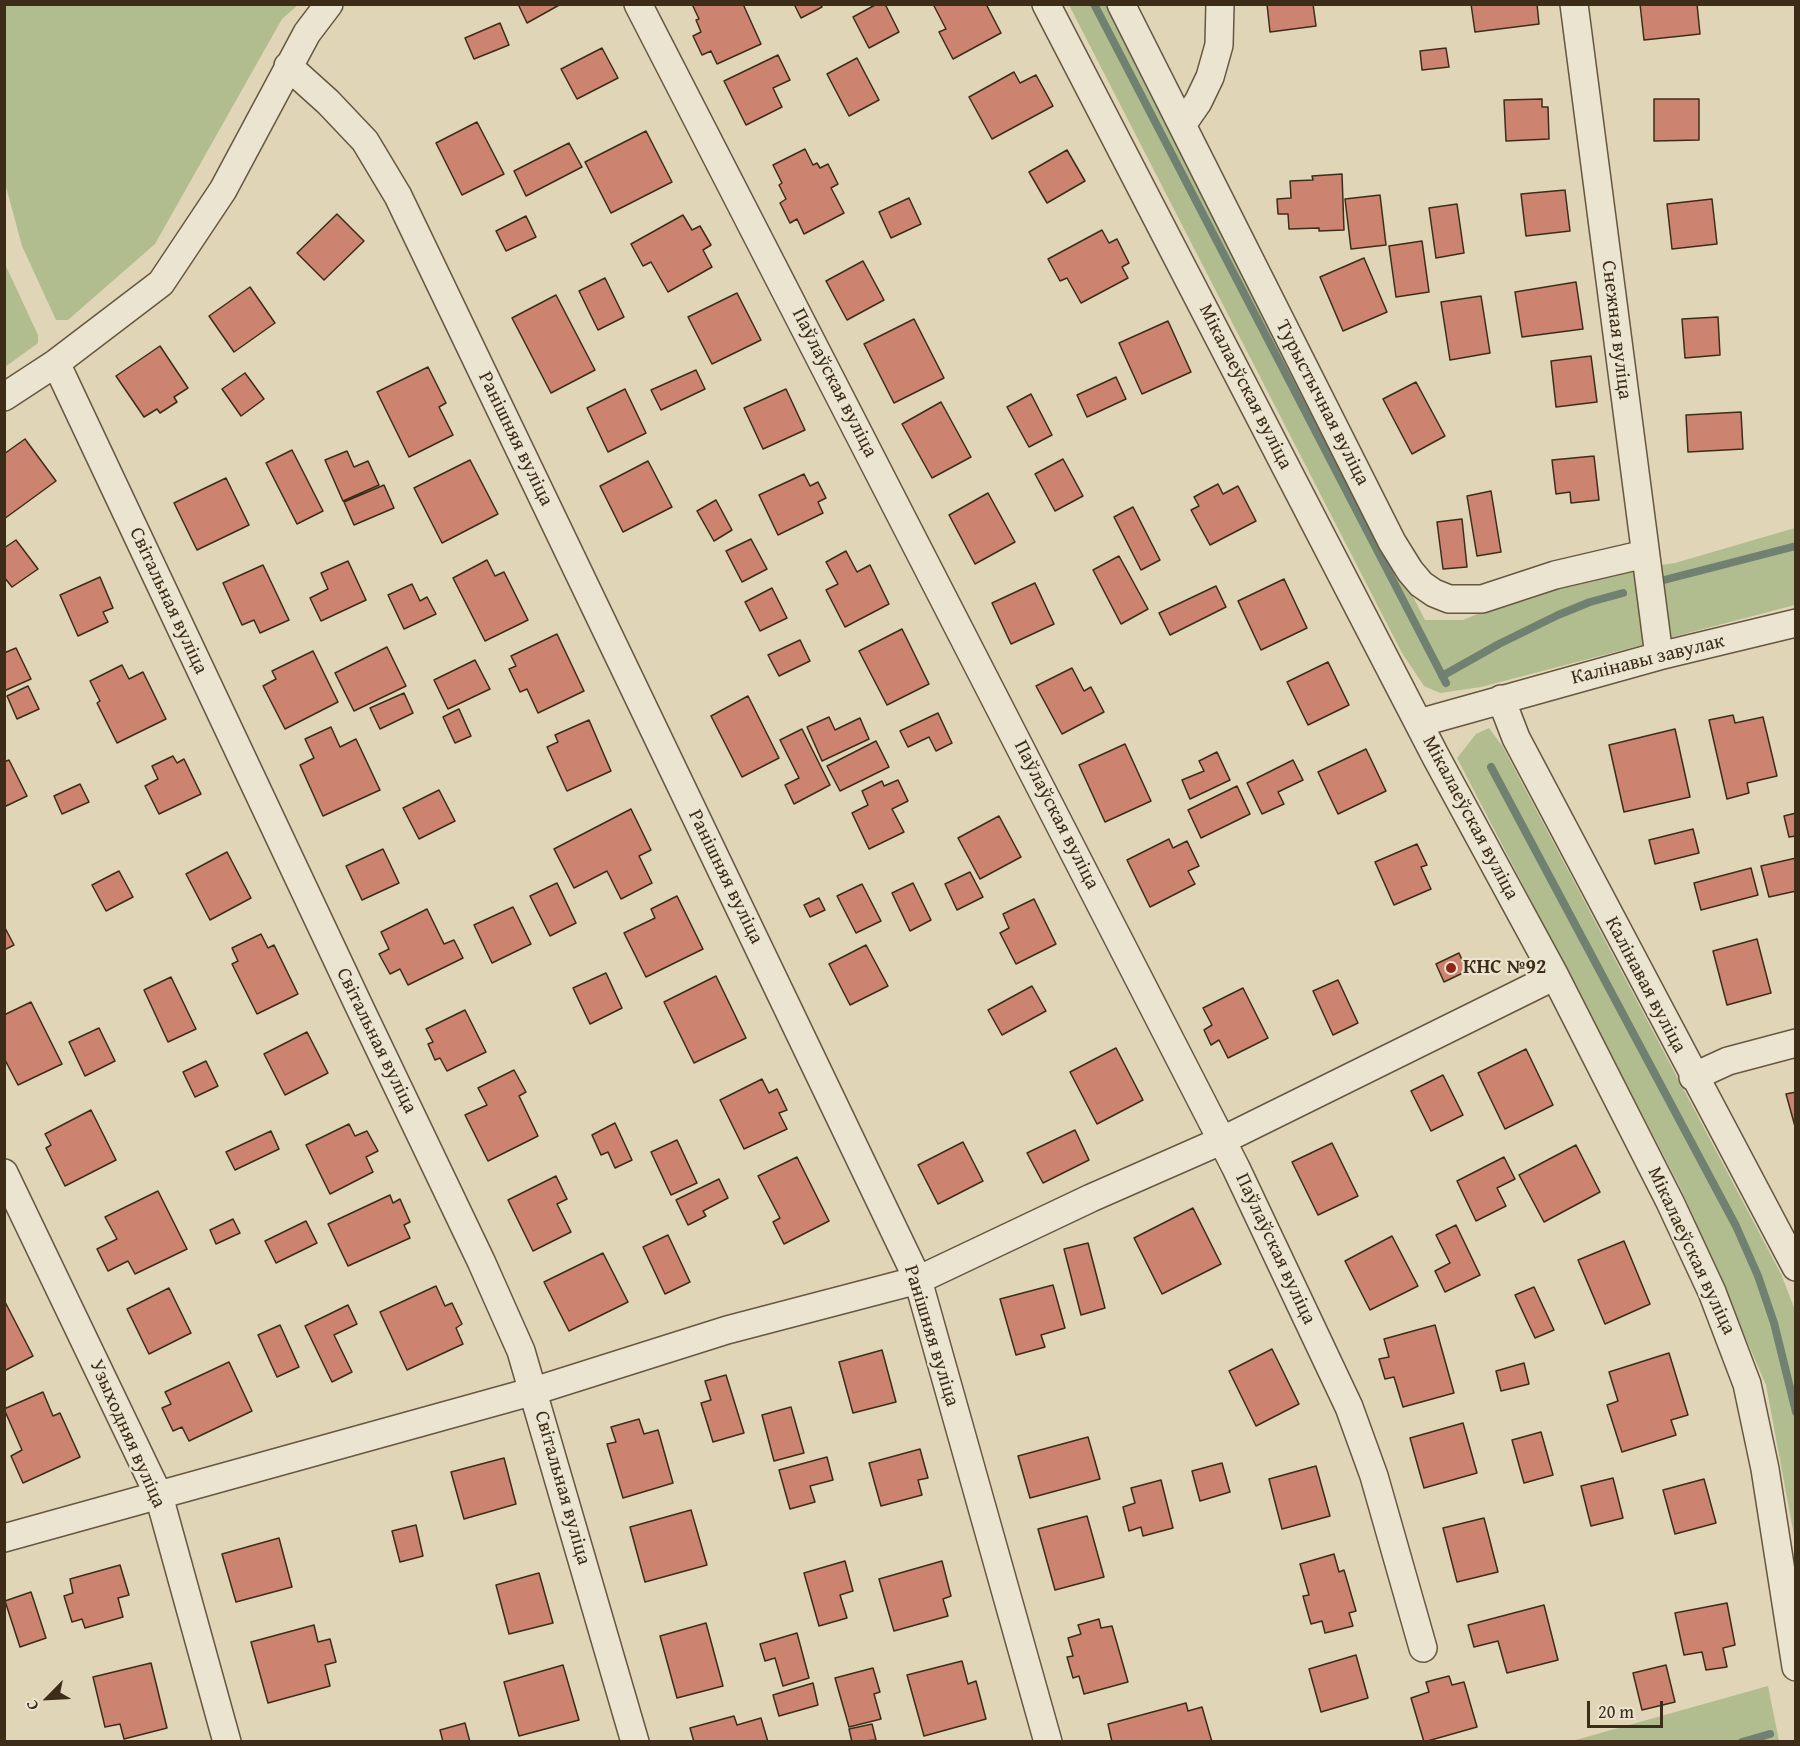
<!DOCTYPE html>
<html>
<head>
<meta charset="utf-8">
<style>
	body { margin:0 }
	#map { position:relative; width:1800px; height:1746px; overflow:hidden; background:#e0d5b7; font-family:"Gentium Book Plus",serif }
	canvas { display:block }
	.frame { position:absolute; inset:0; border:6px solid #3d2d18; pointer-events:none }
	.north { position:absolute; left:18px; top:1668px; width:60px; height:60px; -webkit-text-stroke:4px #ebe4d0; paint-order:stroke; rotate:246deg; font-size:16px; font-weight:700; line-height:24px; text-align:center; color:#3d2d18 }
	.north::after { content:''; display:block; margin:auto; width:21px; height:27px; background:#3d2d18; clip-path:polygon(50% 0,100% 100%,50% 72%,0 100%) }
	.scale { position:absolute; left:1587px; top:1701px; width:76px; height:27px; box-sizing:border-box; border:3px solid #3d2d18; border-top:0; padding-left:8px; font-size:18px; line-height:21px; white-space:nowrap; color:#3d2d18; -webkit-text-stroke:4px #ebe4d0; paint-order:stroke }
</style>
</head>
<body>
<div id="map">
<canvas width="1800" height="1746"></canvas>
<div class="frame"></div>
<div class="north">С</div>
<div class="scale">20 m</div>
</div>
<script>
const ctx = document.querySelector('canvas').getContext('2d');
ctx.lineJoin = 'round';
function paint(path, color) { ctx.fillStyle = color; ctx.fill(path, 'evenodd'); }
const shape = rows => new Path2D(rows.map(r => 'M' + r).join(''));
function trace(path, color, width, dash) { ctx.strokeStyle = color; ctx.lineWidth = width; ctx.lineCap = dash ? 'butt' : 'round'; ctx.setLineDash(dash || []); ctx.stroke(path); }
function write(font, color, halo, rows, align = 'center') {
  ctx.font = font + ' "Gentium Book Plus",serif'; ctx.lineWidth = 4.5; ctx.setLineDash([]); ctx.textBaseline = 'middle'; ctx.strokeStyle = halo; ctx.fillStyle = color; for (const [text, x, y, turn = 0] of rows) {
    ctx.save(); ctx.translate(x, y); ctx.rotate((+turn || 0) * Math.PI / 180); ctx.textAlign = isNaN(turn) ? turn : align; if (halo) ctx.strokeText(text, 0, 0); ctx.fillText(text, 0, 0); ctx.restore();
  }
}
paint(shape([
	[4,5,298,5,282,19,155,244,68,320,56,320,22,246,5,183],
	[1069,5,1107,5,1425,620,1463,620,1561,580,1675,563,1795,528,1795,605,1481,687,1440,693,1424,686,1402,653],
	[4,262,38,335,38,343,5,367],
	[1489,728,1503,747,1781,1274,1795,1310,1795,1541,1766,1385,1681,1189,1457,758,1476,734],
	[1768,1686,1779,1741,1572,1741]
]), '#b1bd8f');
trace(shape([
	[1094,4,1446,683],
	[1664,580,1796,546],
	[1442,676,1499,644,1558,615,1590,602,1623,593],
	[1491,767,1736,1226,1758,1276,1774,1323,1796,1412],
	[1742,1742,1770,1734]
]), '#718171', 8);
const building = shape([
	[518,4,561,4,527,23,518,4],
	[692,4,743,4,761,44,717,64,711,51,702,55,693,36,701,32,696,20,699,19,692,4],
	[794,4,820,4,822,7,801,18,794,4],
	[877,4,885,4,899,32,869,48,853,17,877,4],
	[933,4,986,4,1001,33,953,59,939,32,946,29,933,4],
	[1267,4,1313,4,1316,26,1270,32,1267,4],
	[1471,4,1537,4,1539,24,1475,32,1471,4],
	[1640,4,1697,4,1700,34,1644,40,1640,4],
	[500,23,509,45,474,59,465,38,500,23],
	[602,48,618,78,577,99,561,69,602,48],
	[1446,48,1449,67,1422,70,1420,51,1446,48],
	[778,55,790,80,773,88,782,107,746,125,724,81,778,55],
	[857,58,879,100,849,116,827,74,857,58],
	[1014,72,1020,83,1036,75,1053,106,992,139,969,97,1014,72],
	[1542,99,1542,107,1548,107,1549,139,1506,141,1504,100,1542,99],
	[1654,99,1699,99,1699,140,1654,141,1654,99],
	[477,122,504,174,462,195,436,143,477,122],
	[646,131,672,182,611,213,585,162,646,131],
	[569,143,582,167,526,196,514,171,569,143],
	[805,149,813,165,817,163,820,168,828,164,838,184,831,188,844,213,804,234,797,219,790,223,780,203,786,199,779,185,782,183,773,165,805,149],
	[1067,150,1085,181,1047,203,1029,172,1067,150],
	[1342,174,1344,230,1319,231,1319,228,1289,229,1288,214,1278,214,1277,199,1291,198,1290,181,1313,180,1312,176,1342,174],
	[1565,190,1570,231,1526,236,1521,194,1565,190],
	[1380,195,1386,245,1351,249,1345,199,1380,195],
	[909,198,921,224,891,238,879,212,909,198],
	[1712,199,1717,244,1672,249,1667,204,1712,199],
	[1457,204,1464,253,1436,258,1429,208,1457,204],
	[337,214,364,241,324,280,297,253,337,214],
	[683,215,692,230,700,226,711,245,703,250,712,267,668,292,651,262,643,266,631,244,683,215],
	[526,216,536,237,506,251,496,231,526,216],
	[1102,230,1109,243,1117,239,1129,263,1122,267,1128,278,1081,303,1067,278,1060,281,1048,259,1102,230],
	[1422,241,1429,292,1396,297,1389,246,1422,241],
	[1364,258,1387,312,1343,331,1320,277,1364,258],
	[863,261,884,300,847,320,826,281,863,261],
	[605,278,624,317,598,330,579,291,605,278],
	[1576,282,1583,329,1522,337,1515,292,1576,282],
	[250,287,275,323,234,352,209,316,250,287],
	[737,293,761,340,712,364,688,317,737,293],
	[556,295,595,370,551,393,512,318,556,295],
	[1481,296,1490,353,1450,360,1441,302,1481,296],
	[1718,317,1720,355,1685,358,1682,319,1718,317],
	[914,319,944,378,894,403,864,344,914,319],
	[1168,321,1191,372,1142,394,1119,343,1168,321],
	[160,346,188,388,174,397,177,402,160,413,157,409,144,417,116,376,160,346],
	[1591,356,1597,402,1556,407,1551,361,1591,356],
	[428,367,446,403,439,407,453,435,409,457,377,392,428,367],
	[696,370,705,389,661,410,651,390,696,370],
	[245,373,264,399,241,416,222,389,245,373],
	[1116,377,1126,399,1087,417,1077,395,1116,377],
	[1416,382,1445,436,1412,454,1383,399,1416,382],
	[625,389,646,433,608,452,587,408,625,389],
	[786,389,805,430,763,449,744,408,786,389],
	[1031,394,1052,435,1029,447,1007,407,1031,394],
	[941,402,971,457,932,478,902,424,941,402],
	[1741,412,1743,449,1688,452,1686,415,1741,412],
	[25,439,56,481,4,519,4,454,25,439],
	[292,450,323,511,297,524,266,463,292,450],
	[347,451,354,467,368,461,379,485,343,501,325,460,347,451],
	[1594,456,1599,500,1571,503,1570,492,1556,494,1552,460,1594,456],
	[1063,459,1083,496,1055,511,1035,474,1063,459],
	[470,460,498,514,442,543,414,488,470,460],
	[648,461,672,507,623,532,600,486,648,461],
	[804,474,810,486,818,482,826,498,818,502,823,513,778,535,759,495,804,474],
	[226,478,249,525,197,550,174,503,226,478],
	[1218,484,1223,494,1238,486,1256,521,1210,545,1191,510,1199,506,1194,497,1218,484],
	[384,485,394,508,354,525,344,502,384,485],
	[1491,491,1501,552,1477,556,1467,496,1491,491],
	[988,493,1015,542,975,564,949,515,988,493],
	[716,500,732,530,714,541,697,511,716,500],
	[1133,507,1160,560,1141,570,1114,517,1133,507],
	[1462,519,1467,567,1443,569,1437,522,1462,519],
	[751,539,767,569,742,582,726,551,751,539],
	[16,540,38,569,12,587,4,577,4,548,16,540],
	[846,551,857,572,870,565,889,604,845,627,826,590,838,584,826,562,846,551],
	[1119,556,1148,609,1121,624,1093,570,1119,556],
	[487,560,495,576,504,572,528,620,485,641,453,578,487,560],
	[348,561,366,600,321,621,310,598,328,589,321,573,348,561],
	[263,565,289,620,260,633,254,620,242,625,223,583,263,565],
	[100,577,113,608,103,612,108,622,78,636,60,595,100,577],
	[1284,579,1307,628,1261,650,1238,601,1284,579],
	[1035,583,1054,624,1011,644,992,603,1035,583],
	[412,584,420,601,427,597,436,614,404,629,388,595,412,584],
	[1216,586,1226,607,1170,635,1159,613,1216,586],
	[772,588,787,618,760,631,745,602,772,588],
	[902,629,929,684,887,705,859,651,902,629],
	[557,634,584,691,538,713,527,689,520,692,509,669,516,666,511,656,557,634],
	[800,640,810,661,779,676,768,655,800,640],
	[387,647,406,686,354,711,335,673,387,647],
	[16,648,31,679,4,691,4,653,16,648],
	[313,651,338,702,285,729,263,686,276,679,272,671,313,651],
	[475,660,490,689,448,709,434,680,475,660],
	[1328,662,1349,705,1308,725,1287,682,1328,662],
	[122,665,129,679,143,672,166,719,117,743,97,703,100,701,90,681,122,665],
	[1072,668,1084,691,1091,687,1104,712,1062,734,1036,686,1072,668],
	[28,686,39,709,17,719,7,696,28,686],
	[404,693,413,713,380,729,370,708,404,693],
	[748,696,779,758,742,777,711,716,748,696],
	[459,709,471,736,455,743,443,717,459,709],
	[938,713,952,743,936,751,929,737,908,747,900,731,938,713],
	[1733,715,1735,723,1763,717,1777,776,1747,783,1749,793,1727,799,1709,720,1733,715],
	[829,717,835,730,860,718,869,739,822,761,807,727,829,717],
	[589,720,611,771,567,791,547,747,558,742,555,735,589,720],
	[331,727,340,747,356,739,380,790,323,816,300,765,314,758,305,739,331,727],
	[802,729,830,785,794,804,785,785,799,778,780,740,802,729],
	[1675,729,1690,797,1624,812,1609,745,1675,729],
	[876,741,889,767,840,791,827,766,876,741],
	[1125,744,1151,801,1105,822,1079,765,1125,744],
	[1366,749,1386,791,1338,814,1318,772,1366,749],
	[1217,752,1230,780,1190,799,1182,780,1204,771,1199,761,1217,752],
	[173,756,177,763,184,759,201,794,159,814,145,786,158,779,152,766,173,756],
	[9,760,27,796,4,807,4,762,9,760],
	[1293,760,1303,780,1278,792,1284,804,1262,814,1247,783,1293,760],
	[898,780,908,801,892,809,904,832,869,849,852,813,868,805,862,791,882,781,884,786,898,780],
	[80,784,89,802,62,814,54,796,80,784],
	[1237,786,1250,814,1201,838,1188,810,1237,786],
	[439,790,455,821,419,839,403,808,439,790],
	[631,809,651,850,639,856,652,883,621,899,607,871,574,888,554,849,631,809],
	[1796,813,1796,836,1789,837,1784,816,1796,813],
	[999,816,1021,857,980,879,958,838,999,816],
	[1693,829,1699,853,1655,864,1649,840,1693,829],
	[1169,839,1173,848,1187,841,1199,866,1188,871,1195,884,1150,907,1127,860,1169,839],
	[1417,844,1427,865,1421,867,1431,889,1394,905,1375,862,1417,844],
	[383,849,399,883,362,900,346,866,383,849],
	[227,852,251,898,210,920,186,874,227,852],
	[1796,858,1796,891,1769,897,1761,866,1796,858],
	[1751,868,1758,895,1701,910,1694,883,1751,868],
	[119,871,133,897,106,911,92,885,119,871],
	[970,872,983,897,957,910,945,884,970,872],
	[557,883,576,923,550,936,530,896,557,883],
	[913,883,931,920,910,931,892,893,913,883],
	[862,884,881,921,856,933,837,896,862,884],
	[677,896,703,949,646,977,624,933,655,918,651,909,677,896],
	[819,898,825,910,810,917,804,905,819,898],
	[1034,899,1056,944,1016,964,1000,933,1009,928,1003,914,1034,899],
	[513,907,531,944,492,963,474,925,513,907],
	[427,909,444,944,454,940,463,958,408,985,400,969,390,974,379,954,389,949,381,932,427,909],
	[4,926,14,945,4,950,4,926],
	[261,934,268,948,274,945,298,994,257,1014,232,964,238,961,232,948,261,934],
	[1757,939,1771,993,1727,1005,1713,951,1757,939],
	[866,945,888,986,850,1005,829,964,866,945],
	[1459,953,1467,971,1444,982,1436,964,1459,953],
	[606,973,622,1008,590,1024,573,988,606,973],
	[716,976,746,1038,694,1063,664,1002,716,976],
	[171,977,196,1029,168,1042,144,990,171,977],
	[1338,980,1358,1023,1333,1035,1313,991,1338,980],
	[1032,986,1046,1011,1002,1035,988,1010,1032,986],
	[1243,988,1268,1038,1228,1058,1219,1040,1211,1045,1204,1030,1212,1025,1203,1008,1243,988],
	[31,1002,62,1064,18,1085,4,1058,4,1015,31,1002],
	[465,1010,486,1052,447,1071,440,1058,435,1060,428,1044,433,1042,426,1029,465,1010],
	[99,1028,115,1061,85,1076,69,1042,99,1028],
	[307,1032,328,1073,285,1095,264,1054,307,1032],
	[1116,1048,1143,1100,1097,1124,1070,1072,1116,1048],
	[1526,1049,1553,1105,1505,1129,1478,1073,1526,1049],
	[206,1061,218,1086,195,1097,183,1072,206,1061],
	[514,1070,526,1092,519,1096,538,1136,488,1161,465,1115,487,1105,478,1088,514,1070],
	[1443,1075,1463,1115,1431,1131,1411,1091,1443,1075],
	[762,1079,769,1093,777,1089,787,1110,779,1113,787,1129,744,1149,720,1100,762,1079],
	[1796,1092,1796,1130,1786,1094,1796,1092],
	[91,1110,116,1160,65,1186,46,1148,51,1145,45,1134,91,1110],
	[615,1123,632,1160,615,1168,608,1152,601,1155,592,1135,615,1123],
	[349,1124,355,1136,367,1131,378,1151,366,1157,373,1172,330,1194,306,1145,349,1124],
	[1075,1130,1089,1160,1043,1183,1027,1153,1075,1130],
	[271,1131,279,1149,235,1170,226,1152,271,1131],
	[677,1140,697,1183,671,1195,651,1152,677,1140],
	[963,1142,983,1181,938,1204,918,1165,963,1142],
	[1332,1143,1358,1196,1318,1215,1292,1162,1332,1143],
	[1576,1145,1600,1192,1544,1222,1519,1175,1576,1145],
	[797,1157,829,1221,784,1244,773,1222,780,1218,758,1176,797,1157],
	[1504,1157,1515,1179,1497,1188,1506,1206,1476,1221,1457,1181,1504,1157],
	[556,1176,567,1199,557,1204,571,1232,533,1251,508,1200,556,1176],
	[719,1179,728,1198,703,1211,706,1216,688,1225,676,1200,719,1179],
	[158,1191,187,1249,135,1274,128,1261,108,1271,97,1249,117,1239,105,1217,158,1191],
	[390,1195,393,1203,400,1199,410,1222,404,1225,410,1238,348,1266,328,1224,390,1195],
	[1193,1208,1221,1264,1162,1294,1134,1238,1193,1208],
	[233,1219,240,1233,216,1244,210,1230,233,1219],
	[306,1221,317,1243,276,1263,265,1241,306,1221],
	[1456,1225,1480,1275,1445,1292,1435,1271,1450,1263,1436,1235,1456,1225],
	[668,1235,690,1282,665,1294,643,1247,668,1235],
	[1392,1236,1418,1286,1370,1310,1345,1261,1392,1236],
	[1624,1241,1650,1304,1605,1324,1578,1260,1624,1241],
	[1088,1243,1105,1308,1081,1315,1064,1249,1088,1243],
	[603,1253,628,1302,569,1331,544,1282,603,1253],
	[1053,1285,1065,1328,1041,1335,1045,1347,1016,1355,1000,1299,1053,1285],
	[436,1286,445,1306,452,1303,462,1324,456,1328,463,1344,407,1370,380,1312,436,1286],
	[1534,1287,1554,1330,1535,1338,1515,1295,1534,1287],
	[169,1288,191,1333,149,1354,127,1309,169,1288],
	[4,1300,33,1356,4,1371,4,1300],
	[348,1305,357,1324,334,1335,352,1372,332,1382,305,1326,348,1305],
	[280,1325,299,1367,277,1377,258,1335,280,1325],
	[1435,1325,1454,1393,1403,1407,1394,1377,1385,1379,1379,1359,1389,1357,1384,1339,1435,1325],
	[1272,1349,1299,1404,1256,1426,1229,1371,1272,1349],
	[882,1350,896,1402,853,1413,839,1362,882,1350],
	[1669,1353,1688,1415,1671,1420,1676,1435,1622,1452,1607,1405,1618,1401,1609,1372,1669,1353],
	[229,1362,252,1411,189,1441,182,1427,173,1431,162,1408,171,1404,165,1392,229,1362],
	[1524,1363,1529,1384,1501,1391,1496,1371,1524,1363],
	[726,1375,744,1433,713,1442,701,1403,711,1400,705,1381,726,1375],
	[43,1392,53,1416,60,1413,80,1457,23,1483,11,1456,22,1450,4,1409,43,1392],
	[791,1407,804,1453,774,1461,762,1415,791,1407],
	[639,1419,644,1434,658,1430,673,1483,623,1498,607,1444,616,1442,611,1427,639,1419],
	[1463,1423,1477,1473,1424,1488,1410,1438,1463,1423],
	[1541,1432,1553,1475,1524,1483,1512,1440,1541,1432],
	[1088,1437,1100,1479,1030,1498,1018,1456,1088,1437],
	[920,1449,928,1478,918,1480,922,1495,881,1506,869,1463,920,1449],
	[827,1457,833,1480,810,1486,815,1502,790,1509,779,1470,827,1457],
	[504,1458,516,1504,464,1519,451,1472,504,1458],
	[1222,1463,1230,1492,1200,1501,1192,1471,1222,1463],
	[1316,1466,1330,1516,1282,1529,1269,1479,1316,1466],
	[1613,1478,1623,1518,1591,1526,1581,1486,1613,1478],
	[1704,1479,1716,1523,1675,1534,1663,1490,1704,1479],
	[1161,1480,1173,1528,1143,1536,1141,1527,1129,1531,1123,1507,1135,1503,1131,1488,1161,1480],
	[691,1510,707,1565,645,1582,630,1527,691,1510],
	[1087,1516,1104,1577,1055,1590,1038,1529,1087,1516],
	[1484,1518,1498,1572,1457,1582,1443,1528,1484,1518],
	[416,1525,423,1556,400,1562,392,1531,416,1525],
	[279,1538,292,1587,236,1602,222,1554,279,1538],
	[1334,1554,1339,1572,1344,1570,1356,1611,1349,1613,1353,1626,1325,1633,1322,1621,1311,1624,1303,1596,1309,1595,1300,1564,1334,1554],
	[845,1561,853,1591,840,1595,847,1618,819,1626,804,1573,845,1561],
	[942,1561,951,1596,943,1599,948,1616,894,1631,879,1579,942,1561],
	[120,1565,129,1595,118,1598,123,1617,85,1628,82,1619,72,1622,64,1596,73,1593,70,1579,120,1565],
	[539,1573,553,1623,509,1634,496,1585,539,1573],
	[31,1592,46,1638,20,1647,5,1601,31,1592],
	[1727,1603,1735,1645,1723,1648,1727,1667,1706,1670,1702,1652,1684,1655,1675,1613,1727,1603],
	[1544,1605,1558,1660,1507,1673,1498,1641,1474,1647,1468,1625,1544,1605],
	[1099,1619,1101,1628,1112,1626,1128,1682,1084,1694,1079,1676,1073,1678,1067,1657,1073,1656,1068,1638,1081,1634,1078,1625,1099,1619],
	[706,1623,723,1686,677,1698,660,1636,706,1623],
	[314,1625,318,1642,330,1639,336,1662,325,1665,330,1686,268,1703,251,1642,314,1625],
	[797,1633,809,1678,783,1686,775,1658,765,1661,760,1644,797,1633],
	[1356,1655,1368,1698,1321,1712,1309,1669,1356,1655],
	[962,1661,968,1684,976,1681,986,1719,924,1736,907,1675,962,1661],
	[151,1663,167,1728,124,1739,120,1724,105,1727,93,1677,151,1663],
	[563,1665,579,1720,519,1736,504,1682,563,1665],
	[1666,1665,1675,1702,1642,1710,1633,1673,1666,1665],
	[873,1668,880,1692,874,1694,881,1719,849,1727,835,1678,873,1668],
	[1449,1676,1452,1685,1464,1682,1477,1727,1424,1742,1411,1698,1429,1692,1426,1682,1449,1676],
	[813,1683,818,1705,779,1716,773,1695,813,1683],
	[1186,1703,1188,1711,1202,1707,1212,1742,1112,1742,1108,1724,1186,1703],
	[734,1716,737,1725,761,1718,768,1742,694,1742,690,1728,734,1716],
	[465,1723,470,1742,443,1742,440,1730,465,1723],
	[872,1724,876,1740,852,1742,849,1729,872,1724]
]);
paint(building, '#cc8470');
trace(building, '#3d2d18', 1.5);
const minor = shape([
	[638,4,1236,1168,1349,1407,1374,1476,1423,1648],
	[1046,4,1436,757,1555,976,1670,1202,1712,1292,1747,1384,1765,1469,1796,1667],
	[1121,4,1182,125],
	[1220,4,1219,45,1210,77,1198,102,1182,125,1392,542,1410,571,1421,584,1434,593,1449,599,1482,599,1555,575,1645,554],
	[1574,4,1659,656],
	[288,66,328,102,365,141,398,196,918,1280,1048,1742],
	[56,363,359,1006,481,1261,521,1351,635,1742],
	[4,397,56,363,161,283,223,190,307,33,329,4],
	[1501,699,1516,738,1796,1267],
	[1419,723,1659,656,1796,623],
	[1693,1077,1728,1061,1796,1043],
	[4,1173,159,1496,227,1742],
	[4,1538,534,1391,727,1330,918,1280,1091,1198,1223,1140,1555,976]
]);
trace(minor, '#665740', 30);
trace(minor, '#ebe4d0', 27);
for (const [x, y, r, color] of [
	[1451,968,6,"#8f2418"]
]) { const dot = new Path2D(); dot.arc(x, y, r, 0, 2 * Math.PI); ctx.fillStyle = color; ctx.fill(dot); trace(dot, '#ebe4d0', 2); }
write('20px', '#3d2d18', '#ebe4d0', [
	["Снежная вуліца",1616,330,83],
	["Паўлаўская вуліца",834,383,63],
	["Мікалаеўская вуліца",1245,387,63],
	["Турыстычная вуліца",1322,403,63],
	["Ранішняя вуліца",515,439,64],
	["Світальная вуліца",168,601,65],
	["Калінавы завулак",1648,660,-14],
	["Паўлаўская вуліца",1056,815,63],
	["Мікалаеўская вуліца",1470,818,62],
	["Ранішняя вуліца",725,877,64],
	["Калінавая вуліца",1645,985,62],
	["Світальная вуліца",376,1041,64],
	["Паўлаўская вуліца",1275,1249,65],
	["Мікалаеўская вуліца",1691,1251,65],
	["Ранішняя вуліца",931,1336,73],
	["Узыходняя вуліца",127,1434,66],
	["Світальная вуліца",562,1488,74]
]);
write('bold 20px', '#3d2d18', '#ebe4d0', [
	["КНС №92",1463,968]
], 'left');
</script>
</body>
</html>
